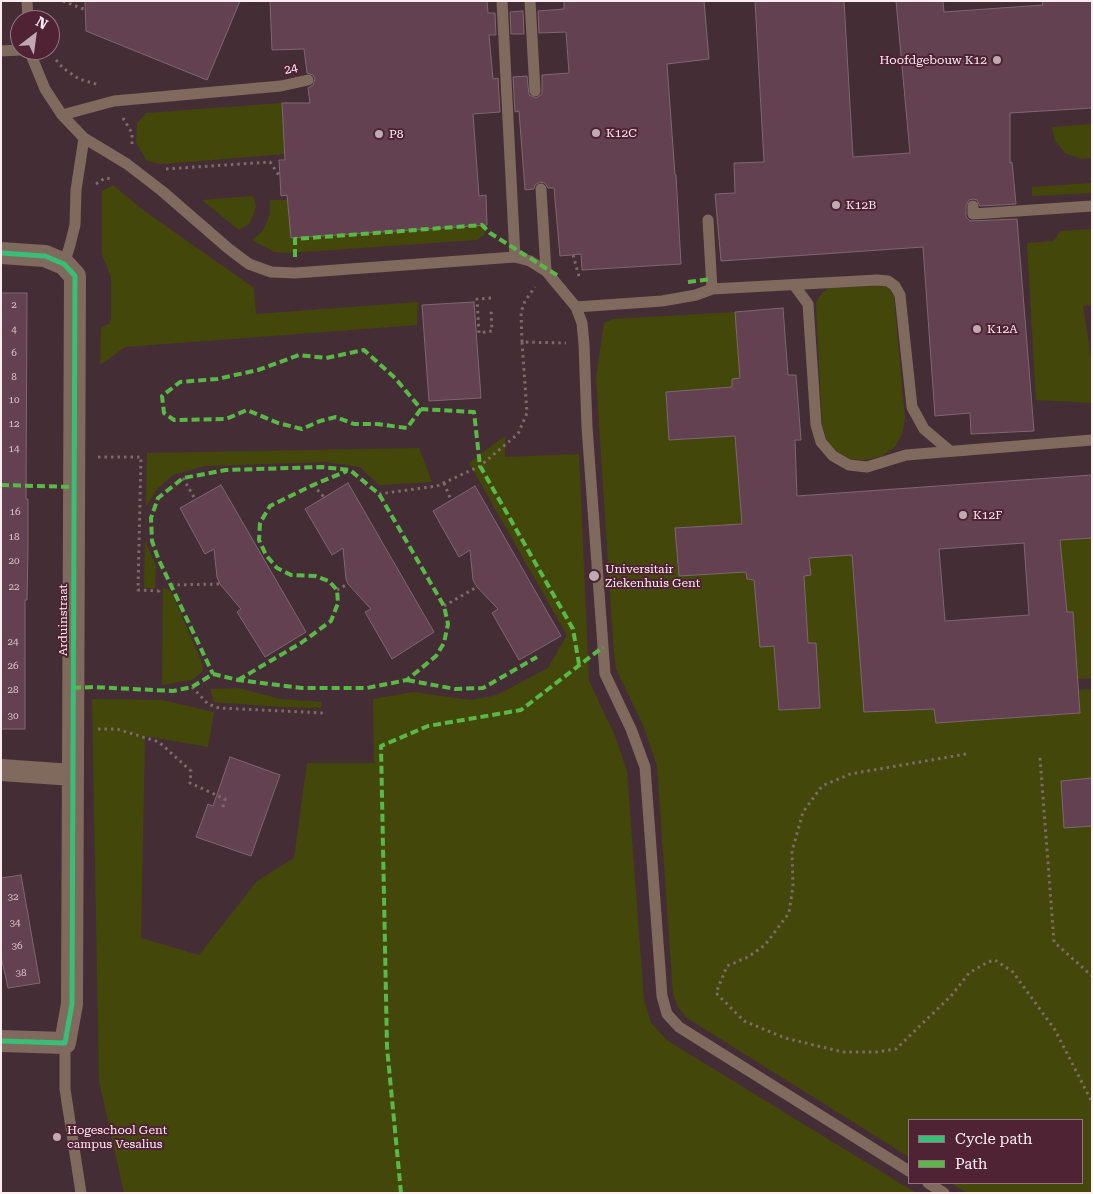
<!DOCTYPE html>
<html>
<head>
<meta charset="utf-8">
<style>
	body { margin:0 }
	#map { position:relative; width:1093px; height:1194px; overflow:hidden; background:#452d36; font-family:"Roboto Serif",serif }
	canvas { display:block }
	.frame { position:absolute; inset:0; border:2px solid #ffedf2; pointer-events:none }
	.legend { position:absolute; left:908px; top:1119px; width:175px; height:65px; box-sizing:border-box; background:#4f2334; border:1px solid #957480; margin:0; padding:6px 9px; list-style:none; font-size:15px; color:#ffedf2 }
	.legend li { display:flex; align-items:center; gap:10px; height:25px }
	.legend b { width:25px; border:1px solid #957480 }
	.north { position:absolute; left:10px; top:10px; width:50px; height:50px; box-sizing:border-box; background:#4f2334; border:1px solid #957480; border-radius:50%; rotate:30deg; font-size:14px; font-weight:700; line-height:20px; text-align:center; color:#ffedf2 }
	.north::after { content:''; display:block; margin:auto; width:18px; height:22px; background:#beaab0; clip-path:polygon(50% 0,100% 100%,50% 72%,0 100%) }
</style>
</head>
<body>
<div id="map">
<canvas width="1093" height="1194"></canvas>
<div class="frame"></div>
<ul class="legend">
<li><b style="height:6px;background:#3abd76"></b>Cycle path</li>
<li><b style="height:6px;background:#58b947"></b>Path</li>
</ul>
<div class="north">N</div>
</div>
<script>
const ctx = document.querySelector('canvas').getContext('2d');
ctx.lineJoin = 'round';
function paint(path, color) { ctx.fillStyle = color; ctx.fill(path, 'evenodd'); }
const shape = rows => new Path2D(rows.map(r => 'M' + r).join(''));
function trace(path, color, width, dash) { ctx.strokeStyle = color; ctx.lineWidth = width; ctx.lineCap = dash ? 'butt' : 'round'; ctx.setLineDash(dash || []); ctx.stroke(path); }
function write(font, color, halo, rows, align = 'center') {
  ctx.font = font + ' "Roboto Serif",serif'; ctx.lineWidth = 4; ctx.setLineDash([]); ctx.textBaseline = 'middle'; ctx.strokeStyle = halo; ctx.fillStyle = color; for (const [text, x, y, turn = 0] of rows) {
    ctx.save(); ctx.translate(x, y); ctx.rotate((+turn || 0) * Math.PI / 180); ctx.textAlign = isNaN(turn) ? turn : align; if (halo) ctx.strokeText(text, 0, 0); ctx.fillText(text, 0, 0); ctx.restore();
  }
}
paint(shape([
	[282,103,285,154,162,164,147,161,136,142,137,123,146,113],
	[1092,124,1092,158,1081,159,1065,153,1055,141,1052,127],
	[1092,183,1092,193,1032,196,1032,187],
	[113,185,143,210,254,288,256,314,418,302,417,325,125,347,100,365,101,327,109,324,111,318,111,277,102,254,102,191],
	[253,196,256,206,253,216,249,224,239,230,202,200],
	[270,200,288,200,291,238,487,225,484,235,476,240,288,253,274,252,252,240,263,231,270,214],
	[1092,229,1092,305,1083,306,1092,364,1092,403,1036,400,1027,243,1054,241,1060,231],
	[877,286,886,287,891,290,894,297,905,419,902,434,895,447,882,456,866,460,850,459,836,451,827,440,822,425,816,302,823,292,829,288],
	[735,312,740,378,732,379,732,387,666,393,669,440,735,436,742,524,675,528,679,575,746,572,747,579,754,580,760,646,774,646,779,710,820,707,816,643,808,643,804,576,811,575,808,533,852,555,864,712,934,709,936,723,1080,713,1079,690,1092,689,1092,778,1061,781,1064,828,1092,826,1092,1193,967,1193,951,1183,1082,1183,1082,1120,909,1120,909,1157,687,1018,678,1007,673,994,657,765,643,725,616,669,614,654,596,377,604,323,613,319],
	[505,436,505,457,579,454,589,681,615,736,627,771,644,1000,651,1023,668,1041,916,1193,124,1193,99,1081,92,699,162,700,214,712,208,747,145,736,141,938,199,955,257,881,294,858,307,763,374,763,373,699,413,692,470,700,497,695,548,668,567,635,469,463],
	[419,448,432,482,379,485,360,467,326,462,204,466,173,475,157,489,146,507,147,453],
	[1092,538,1092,678,1078,679,1073,612,1067,612,1060,540],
	[145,541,156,566,155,588,144,588],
	[163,588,171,591,202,663,203,671,192,680,162,685],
	[238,688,281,699,322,702,321,708,280,707,214,702,210,689]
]), '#43480a');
const building = shape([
	[85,1,240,1,207,80,86,31,85,1],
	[270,1,487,1,488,13,495,13,496,35,489,35,493,79,498,78,500,112,473,114,479,196,486,195,487,225,291,238,287,195,281,196,279,160,285,160,282,103,310,103,308,88,313,85,315,79,313,75,307,73,304,49,272,50,270,1],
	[564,1,704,1,709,59,667,64,675,175,676,175,681,264,582,270,581,254,560,256,554,188,548,188,545,183,540,182,535,185,534,189,525,190,519,111,515,112,513,77,527,76,529,95,536,98,542,94,542,75,569,73,566,32,539,33,538,11,564,9,564,1],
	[755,1,844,1,853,157,910,153,896,1,943,1,944,12,1043,5,1042,1,1092,1,1092,108,1010,113,1010,163,1012,162,1016,204,980,206,977,200,973,199,969,200,966,206,966,217,970,221,1017,219,1034,431,971,434,970,413,935,416,923,247,721,261,715,194,735,193,734,163,764,162,755,1],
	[523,11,524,34,511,34,510,12,523,11],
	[1,293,27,293,26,499,28,499,28,549,27,600,25,600,25,729,1,729,1,293],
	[474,302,481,398,429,401,422,305,474,302],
	[783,308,788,375,796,375,801,440,795,440,797,496,1092,475,1092,538,1060,540,1067,612,1073,612,1080,713,936,723,934,709,864,712,852,555,809,558,811,575,804,576,808,643,816,643,820,708,779,710,774,646,760,647,754,580,747,579,746,572,679,576,675,528,742,524,735,436,669,440,666,392,732,387,732,379,740,378,735,312,783,308],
	[1024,543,1029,615,945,621,939,549,1024,543],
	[348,483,434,632,392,659,365,612,371,609,348,584,346,579,343,548,332,555,305,509,348,483],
	[221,485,306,632,265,657,237,612,241,609,220,584,217,577,214,549,205,554,180,508,221,485],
	[475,486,561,636,519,660,492,613,498,609,477,587,473,580,470,550,459,557,433,511,475,486],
	[230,757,280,775,251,856,196,837,208,804,213,806,230,757],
	[1092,778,1092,826,1064,828,1061,781,1092,778],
	[21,875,40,983,8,988,1,956,1,878,21,875]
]);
paint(building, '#634150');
trace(building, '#7d6870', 1);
trace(shape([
	[63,1,86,10],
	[56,60,63,68,79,79,99,85],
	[123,118,132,133,132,144],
	[166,169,270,162,280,177],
	[96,184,105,178,113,179],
	[573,255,580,280],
	[491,298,477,299,479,333,492,331,491,310],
	[522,342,521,312,525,301,535,287],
	[98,457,141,457,138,590,159,591,159,588],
	[183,478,195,499],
	[444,483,451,500],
	[313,485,324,497],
	[379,494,437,486,480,466,518,434,527,413,522,342,566,343],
	[171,585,220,584],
	[337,590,348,584],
	[444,606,477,587],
	[192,687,208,704,219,708,323,713],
	[98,729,117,729,159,742,191,771,190,783,225,799,222,810],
	[966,754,850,774,822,786,803,812,792,851,793,886,789,913,765,945,748,957,727,966,716,993,744,1021,785,1038,843,1052,877,1052,896,1049,951,996,969,973,988,962,995,960,1013,972,1055,1030,1092,1102],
	[1040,758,1054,942,1092,976]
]), '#7e6b67', 3, [2.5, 4]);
trace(shape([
	[27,1,28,20],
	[502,1,515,257],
	[530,1,535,91],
	[29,50,45,89,62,115,84,138,127,164,162,191,229,249,249,264,271,272,295,273,515,257,530,261,546,271,576,307,582,323,584,344,587,427,605,674,631,729,645,767,662,996,667,1014,679,1027,909,1171],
	[1,51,20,50],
	[62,115,114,101,281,86,308,80],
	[541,189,546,271],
	[973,206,973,214,1092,206],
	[708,220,712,289],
	[64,264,70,245,75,225,76,190,84,138],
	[794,285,808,304,816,425,821,442,833,456,849,465,867,467,906,455,1092,440],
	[576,307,662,301,696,295,712,289,877,280,888,281,895,286,900,295,912,407,924,429,950,451],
	[65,1043,65,1089,81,1193],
	[928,1183,944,1193]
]), '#806a5d', 11);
trace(shape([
	[1,253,45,256,64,264,75,276,72,1004,65,1043,1,1041],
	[1,770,73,775]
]), '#806a5d', 22);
trace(shape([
	[295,257,295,239,482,225,490,233,560,277],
	[688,282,711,279],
	[421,409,407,428,377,424,354,424,336,417,320,421,302,429,278,423,247,410,226,419,174,420,164,413,162,396,180,382,217,379,258,370,299,355,326,358,364,350,395,378,421,409,474,412,480,466,573,629,579,664],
	[1,485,74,487],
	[238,680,301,643,331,621,338,603,337,590,329,581,315,576,291,575,277,568,266,555,259,540,260,523,270,506,313,485,347,471],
	[407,680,455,689,483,688,537,657],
	[73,688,93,687,173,691,192,687,213,674,238,680,302,688,367,688,407,680,436,656,444,643,448,624,444,606,379,494,350,470,321,467,226,470,183,478,158,498,151,518,152,541,158,558,213,674],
	[401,1193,387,1047,381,746,428,726,521,710,603,647]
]), '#58b947', 4, [8, 4]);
trace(shape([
	[1,253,45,256,64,264,75,276,72,1004,65,1043,1,1041]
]), '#3abd76', 5);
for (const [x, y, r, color] of [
	[997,60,5,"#beaab0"],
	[596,133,5,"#beaab0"],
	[379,134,5,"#beaab0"],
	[836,205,5,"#beaab0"],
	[977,329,5,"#beaab0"],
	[963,515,5,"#beaab0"],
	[594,576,6,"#beaab0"],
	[57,1137,5,"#beaab0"]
]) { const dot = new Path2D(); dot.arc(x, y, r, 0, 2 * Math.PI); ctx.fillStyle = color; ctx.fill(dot); trace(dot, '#4f2334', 2); }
write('10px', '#d8c2ca', null, [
	["2",14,305],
	["4",14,330],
	["6",14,353],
	["8",14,377],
	["10",14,400],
	["12",14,424],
	["14",14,449],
	["16",15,512],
	["18",14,537],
	["20",14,561],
	["22",14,587],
	["24",13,642],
	["26",13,666],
	["28",13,690],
	["30",13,716],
	["32",13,897],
	["34",15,923],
	["36",17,946],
	["38",21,973]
]);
write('12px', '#ffedf2', '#4f2334', [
	["Hoofdgebouw K12",987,60,"right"],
	["K12C",606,133],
	["P8",389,134],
	["K12B",846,205],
	["K12A",987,329],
	["K12F",973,515],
	["Universitair",605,569],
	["Ziekenhuis Gent",605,583],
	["Hogeschool Gent",67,1130],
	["campus Vesalius",67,1144]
], 'left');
write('12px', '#ffedf2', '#4f2334', [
	["24",291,69,-13],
	["Arduinstraat",63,620,-90]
]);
</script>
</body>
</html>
